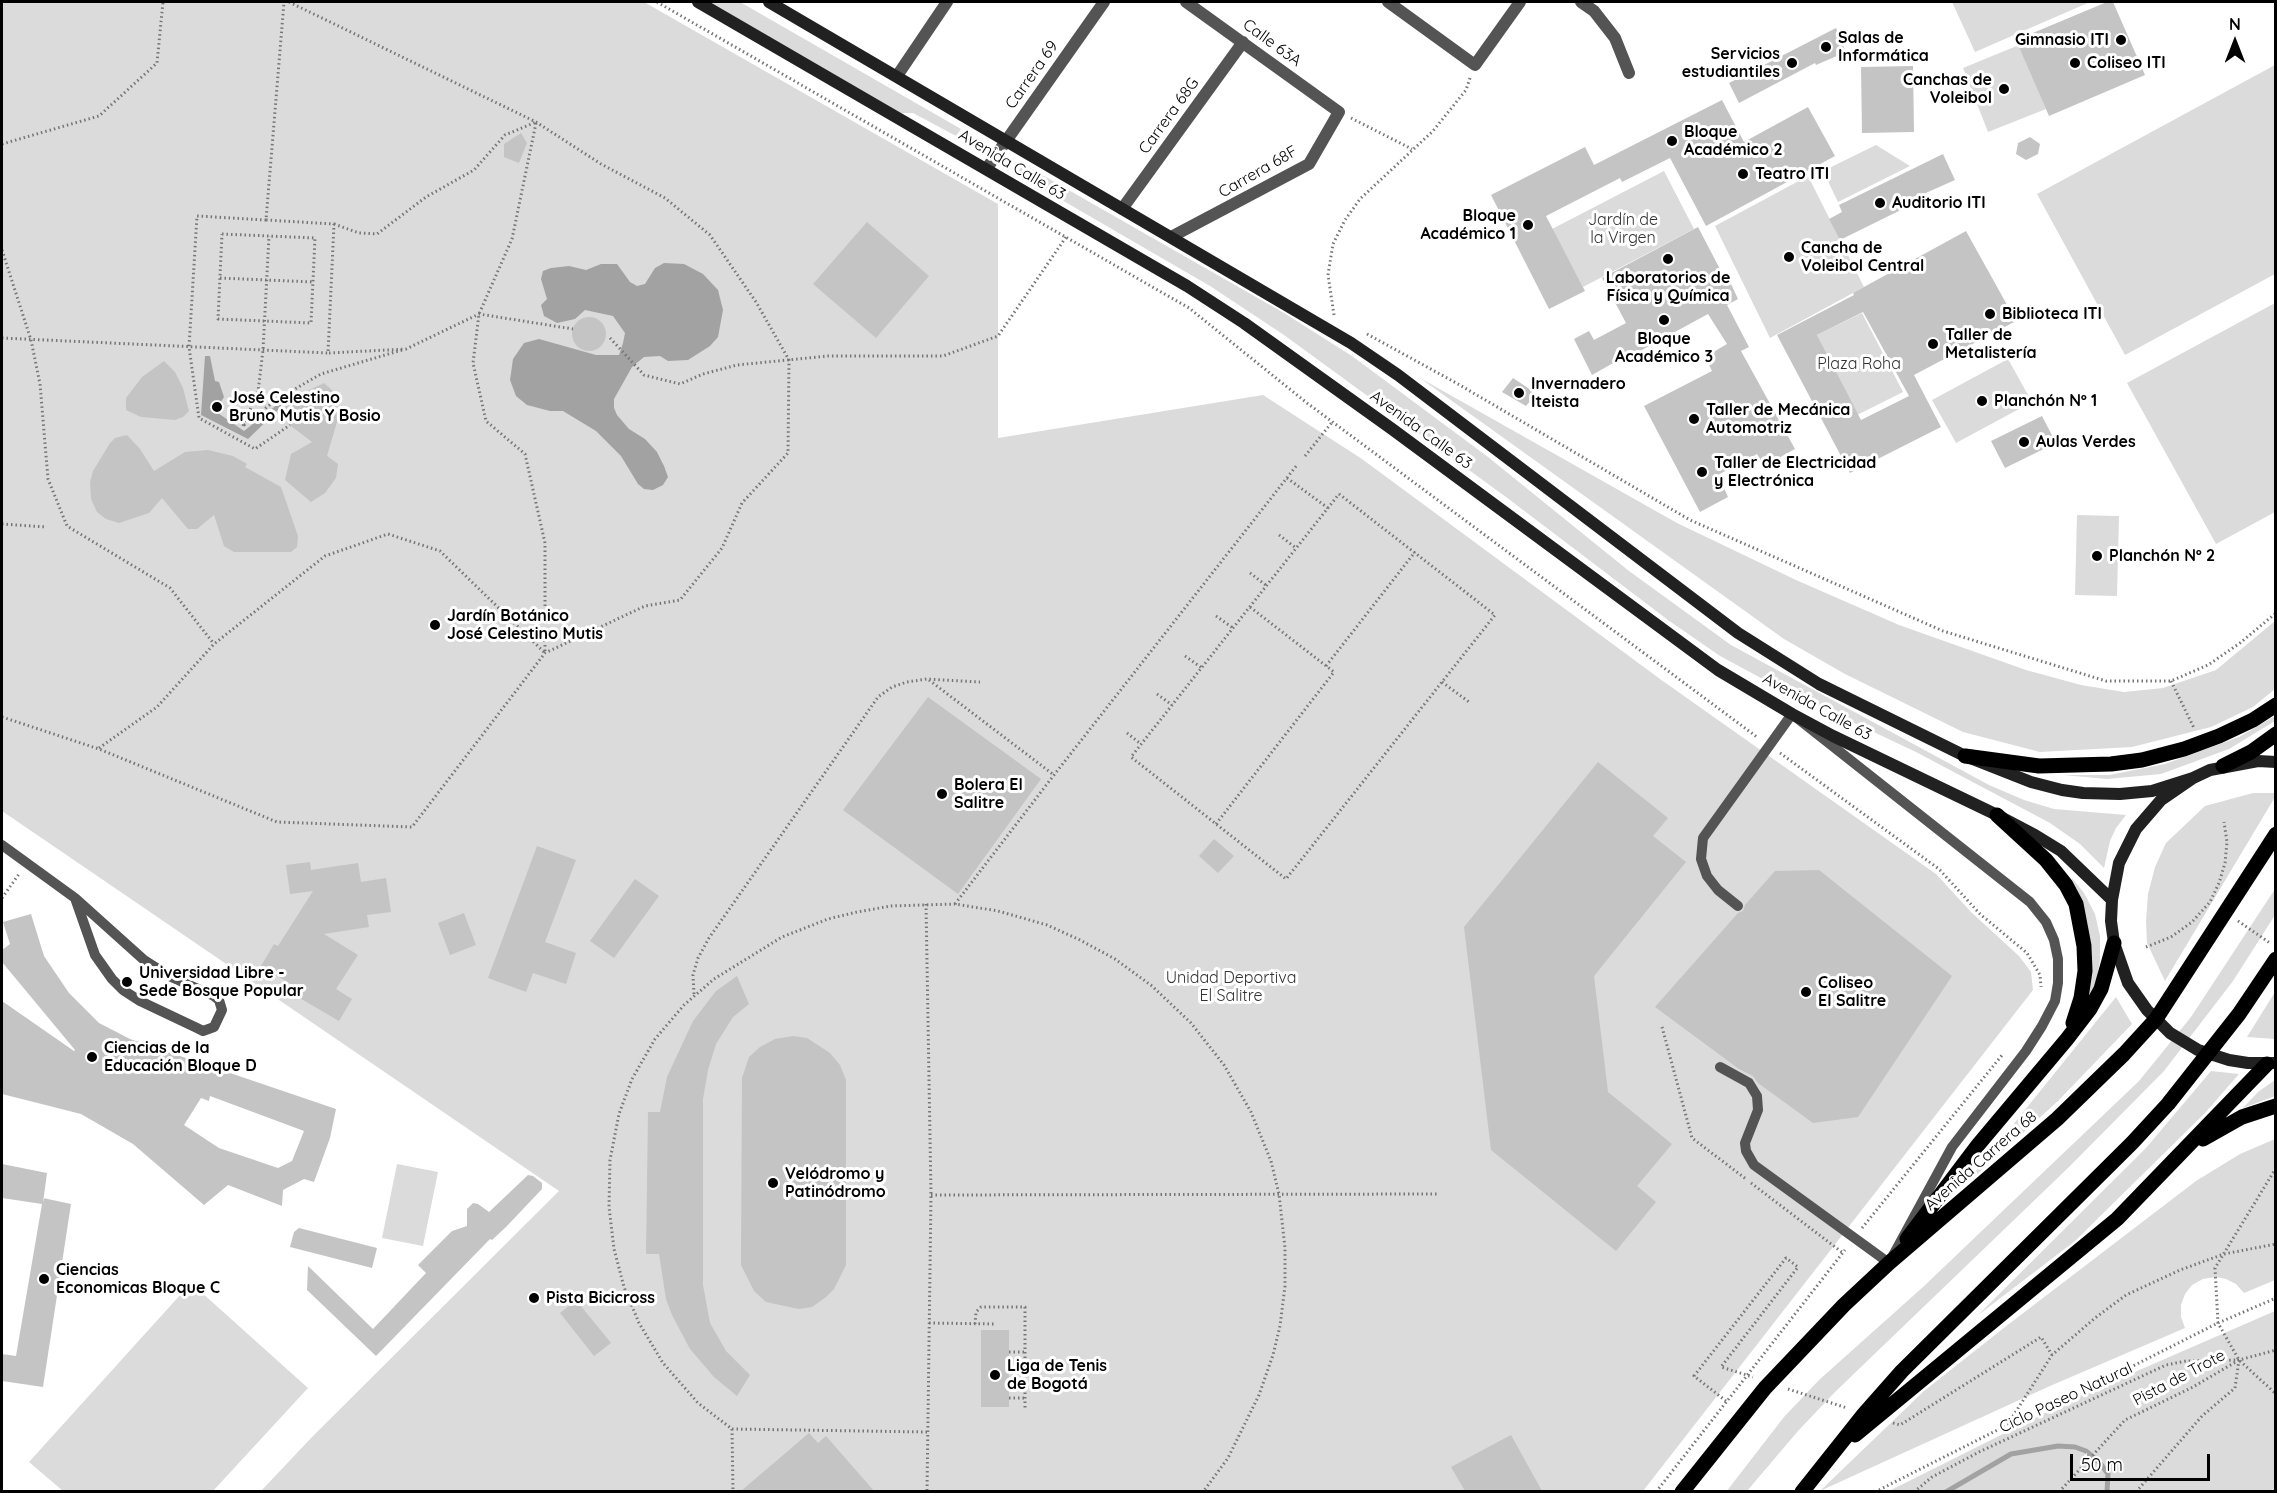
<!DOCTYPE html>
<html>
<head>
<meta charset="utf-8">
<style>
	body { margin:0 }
	#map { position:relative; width:2277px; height:1493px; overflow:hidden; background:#fff; font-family:Quicksand,sans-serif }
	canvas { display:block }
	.frame { position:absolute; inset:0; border:3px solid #000; pointer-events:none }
	.north { position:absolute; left:2205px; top:12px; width:60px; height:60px; -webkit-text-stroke:4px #fff; paint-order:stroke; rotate:0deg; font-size:16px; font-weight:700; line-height:24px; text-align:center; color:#000 }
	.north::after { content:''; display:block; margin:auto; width:21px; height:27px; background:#000; clip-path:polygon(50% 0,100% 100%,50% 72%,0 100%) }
	.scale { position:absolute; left:2070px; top:1454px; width:140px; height:27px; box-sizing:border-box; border:3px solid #000; border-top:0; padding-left:8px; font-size:18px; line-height:21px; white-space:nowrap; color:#000; -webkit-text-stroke:4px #fff; paint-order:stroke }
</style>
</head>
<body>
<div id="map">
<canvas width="2277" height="1493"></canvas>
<div class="frame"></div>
<div class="north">N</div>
<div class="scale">50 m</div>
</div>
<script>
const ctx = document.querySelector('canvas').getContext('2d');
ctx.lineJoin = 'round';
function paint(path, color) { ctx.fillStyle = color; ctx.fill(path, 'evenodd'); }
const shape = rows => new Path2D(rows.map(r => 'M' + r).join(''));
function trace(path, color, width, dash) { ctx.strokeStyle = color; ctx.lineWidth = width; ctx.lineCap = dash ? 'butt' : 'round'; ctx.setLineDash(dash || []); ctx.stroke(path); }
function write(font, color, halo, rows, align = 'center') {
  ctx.font = font + ' Quicksand,sans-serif'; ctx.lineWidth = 6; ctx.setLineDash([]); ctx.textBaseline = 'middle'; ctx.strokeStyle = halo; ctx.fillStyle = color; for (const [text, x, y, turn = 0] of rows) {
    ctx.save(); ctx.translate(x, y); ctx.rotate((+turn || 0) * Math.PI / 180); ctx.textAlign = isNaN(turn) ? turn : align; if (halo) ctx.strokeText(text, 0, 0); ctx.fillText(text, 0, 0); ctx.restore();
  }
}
paint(shape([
	[2,2,644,2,998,204,998,438,1263,395,1362,459,1660,679,1936,874,1971,912,2019,956,2031,972,2033,990,1643,1491,261,1491,312,1437,559,1191,2,811],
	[710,2,740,2,961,129,956,136,913,113,901,113],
	[1952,2,2090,2,1975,52],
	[2019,45,2046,109,1988,132,1963,68],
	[2275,65,2275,274,2125,355,2037,194],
	[1876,145,1910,166,1838,202,1823,171],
	[1023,164,1284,313,1352,356,1488,457,1629,571,1731,645,1989,785,2024,800,2054,809,2126,815,2116,828,2110,841,2104,868,2080,844,2050,823,1916,752,1772,684,1720,656,1668,620,1510,500,1284,335,1210,286,1017,174],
	[1664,171,1694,229,1583,287,1552,229],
	[1808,176,1864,287,1770,338,1715,226],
	[2275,303,2275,512,2216,544,2127,383],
	[1862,313,1903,392,1857,415,1817,335],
	[2008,359,2032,402,1956,443,1932,400],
	[1420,378,1677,523,1796,580,1899,625,2026,670,2081,685,2124,692,2163,688,2216,670,2275,621,2275,689,2253,707,2211,727,2132,747,2040,752,1963,732,1845,674,1784,639],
	[2077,515,2119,516,2117,596,2075,595],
	[2275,716,2275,721,2229,749,2161,774,2107,779,2063,775,2109,775,2165,764,2239,737],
	[2253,793,2275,793,2275,797,2165,981,2147,943,2146,921,2148,894,2155,867,2166,843,2205,806],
	[2071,877,2084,893,2095,914,2100,936,2100,960,2096,984,2084,1008,2091,977,2092,949,2081,898],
	[2275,889,2275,915,2233,981,2164,1071,2069,1167,1835,1392,1798,1431,1747,1491,1726,1492,1784,1417,1819,1380,1923,1287,2139,1081,2191,1017],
	[2275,992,2275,1039,2247,1037],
	[2116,997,2132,1024,2058,1101,1962,1188],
	[2211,1071,2239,1074,2205,1113,2075,1241,1977,1316,2146,1148],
	[2275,1080,2275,1096,2243,1108,2258,1092],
	[2275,1139,2275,1280,2244,1293,2236,1284,2226,1279,2216,1277,2203,1279,2192,1285,2185,1294,2181,1305,2181,1317,2185,1328,2050,1386,1820,1491,1924,1391,2005,1327,2196,1181,2240,1154],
	[397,1164,438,1172,423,1246,382,1238],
	[191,1283,308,1388,213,1491,63,1491,29,1462],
	[2275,1311,2275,1491,1889,1491,2075,1398]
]), '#dbdbdb');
paint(shape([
	[664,263,684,264,703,274,718,290,723,310,718,337,710,346,688,360,668,361,660,356,644,357,632,367,614,399,614,408,617,415,629,429,645,439,657,452,664,466,668,477,663,485,653,490,644,489,638,484,621,456,596,431,563,411,550,411,527,405,516,396,510,380,513,359,524,343,539,339,596,355,619,355,623,343,625,333,613,316,585,310,575,319,557,323,544,316,541,305,547,299,541,279,543,271,551,268,569,266,586,270,601,264,617,264,630,282,637,286,645,284,655,268],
	[205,356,210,356,215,381,219,382,224,397,215,411,244,431,283,400,281,407,248,439,201,415]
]), '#a2a2a2');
trace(shape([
	[1946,1492,2011,1454,2058,1446,2075,1447,2086,1451,2100,1463,2108,1474,2107,1492]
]), '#a2a2a2', 5);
paint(shape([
	[2113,2,2145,75,2049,116,2016,40,2107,2],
	[1836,28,1846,52,1816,65,1815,63,1739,103,1729,83],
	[1913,66,1914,132,1862,133,1861,67],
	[1722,100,1744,142,1808,107,1835,156,1706,226,1670,158,1622,182,1620,178,1546,216,1585,291,1549,309,1491,195,1585,147,1594,165],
	[521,133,527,143,519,163,504,157,504,144],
	[2030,137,2040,144,2038,154,2026,160,2016,154,2018,143],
	[1943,154,1955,180,1919,196,1921,200,1840,240,1829,219,1842,212,1839,205],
	[867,222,929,276,876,338,813,284],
	[1698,227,1722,273,1725,271,1738,299,1727,305,1749,347,1741,351,1795,449,1764,466,1757,454,1718,475,1728,497,1700,512,1644,406,1712,371,1705,357,1727,344,1708,314,1616,364,1615,362,1592,375,1574,339,1589,331,1594,340,1626,323,1602,278],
	[1966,231,2016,321,1914,375,1941,427,1850,473,1777,335,1854,295,1853,293],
	[1863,312,1909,396,1861,420,1817,335],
	'572 334a17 17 0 1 1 34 0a17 17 0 1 1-34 0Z',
	[164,361,175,372,183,388,189,411,183,417,175,420,141,417,126,410,126,398,142,377],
	[1513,378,1537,394,1526,406,1502,392],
	[324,383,332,390,336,403,337,422,327,456,338,464,336,478,325,493,311,502,285,480,291,454,312,442,287,423,282,412,291,399],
	[2042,416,2056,443,2005,468,1991,441],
	[127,435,140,449,154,471,185,452,208,450,233,456,247,464,245,467,281,487,298,536,297,547,291,552,234,552,224,546,214,515,197,529,188,529,162,498,149,513,119,523,106,519,97,512,91,499,90,482,93,471,110,443,115,438],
	[928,697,1041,779,958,894,843,810],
	[1598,762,1668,818,1653,836,1686,862,1594,976,1608,1092,1672,1144,1637,1186,1656,1202,1616,1251,1491,1150,1464,927],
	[1214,839,1234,856,1218,873,1199,856],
	[537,846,576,860,545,942,576,953,566,984,533,973,526,992,488,978],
	[310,862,311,870,358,863,361,882,386,878,391,912,367,915,369,927,324,934,358,955,336,989,352,999,339,1021,298,997,302,991,261,966,274,944,278,946,313,891,290,894,286,865],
	[1819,870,1952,976,1858,1117,1813,1123,1758,1083,1753,1076,1739,1069,1655,1007,1738,913,1743,911,1745,905,1775,871],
	[635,879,659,896,614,958,590,941],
	[464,913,476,945,450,955,438,923],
	[31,914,44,956,69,993,99,1023,130,1039,336,1109,330,1138,314,1182,304,1179,283,1190,282,1206,228,1185,204,1205,133,1144,81,1114,2,1094,2,1001,74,1051,75,1050,2,962,2,950,10,944,3,922],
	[210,1096,304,1131,292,1161,278,1168,219,1148,184,1125,201,1098,209,1101],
	[737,976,749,1004,733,1017,716,1044,708,1070,703,1099,703,1285,710,1323,726,1351,750,1375,737,1396,714,1377,690,1349,672,1315,666,1299,659,1254,646,1254,648,1112,660,1112,667,1077,693,1021,716,991],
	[793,1036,807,1038,830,1053,840,1065,846,1080,846,1265,834,1289,826,1297,812,1307,799,1309,766,1302,754,1291,741,1265,742,1078,749,1057,760,1047,775,1039],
	[2,1164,47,1173,43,1203,43,1198,71,1204,43,1387,2,1381,2,1354,16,1356,42,1204,2,1198],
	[528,1175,533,1176,542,1183,542,1189,506,1227,492,1240,490,1239,376,1356,307,1290,308,1266,373,1329,426,1273,418,1265,452,1231,467,1226,467,1209,473,1203,478,1204,489,1212],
	[299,1228,377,1248,372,1268,290,1247,294,1232],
	[576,1300,611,1343,594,1356,560,1313],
	[981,1330,1009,1330,1009,1407,981,1407],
	[809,1433,818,1443,826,1436,874,1491,741,1491],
	[1511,1435,1542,1491,1465,1491,1451,1467]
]), '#c4c4c4');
trace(shape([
	[657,2,1189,308,1307,403,1757,737],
	[1351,118,1412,149],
	[536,123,512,239,479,314,473,363,486,421,525,454,545,543,545,653],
	[2,144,99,116,157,63,163,2],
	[266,220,197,216,189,347,199,418,255,449,290,425],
	[334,224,359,233,377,234,426,197,474,170,505,135,536,122],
	[222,234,315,238,311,323,218,319,222,234],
	[2,250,31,340,40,384,48,479,67,526,170,588,214,644],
	[220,278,313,282],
	[1334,315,1328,275,1333,244,1345,220,1360,199,1433,131,1466,90,1470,78],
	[1367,334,1458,384,1690,520,1943,631,2106,681,2171,681,2208,665,2240,643,2276,613],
	[2,338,328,353,334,224,266,220,284,2],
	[610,338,644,375,680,384,703,374,737,365,828,356,943,356,998,336,1066,237],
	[329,353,406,349,479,314,573,329],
	[244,425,276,400,321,374,402,350],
	[243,426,258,392,263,350,269,236],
	[1305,456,1333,421],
	[1287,478,1328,508],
	[1339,494,1495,615,1286,879,1131,757,1339,494],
	[2,524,46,527],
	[1279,535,1296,548],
	[1250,573,1267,586],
	[1216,616,1233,628],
	[1185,656,1202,668],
	[1326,666,1415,552],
	[929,680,1054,775],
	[2171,681,2194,728],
	[1442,682,1469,702],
	[1157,694,1172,705],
	[2,717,99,749,277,822,412,827,545,653,645,606,680,600,722,548,742,503,788,453,789,360,756,302,710,235,665,198,601,164,536,122,289,2],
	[1127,733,1141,744],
	[99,748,157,707,214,644,325,556,388,534,440,551,545,653],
	[1780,753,1939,869,1980,914,2027,953,2040,975,2041,987],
	[1216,824,1334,672,1250,607],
	[2,898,19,874],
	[926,904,931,1195,927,1492],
	[955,904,1054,775,1297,465],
	[2238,921,2270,943],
	[2146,947,2171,937,2192,922,2210,902,2219,883,2225,863,2227,842,2224,822],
	[694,994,693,975,698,958,709,938,878,697,892,687,907,682,927,679,980,682],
	[1662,1027,1692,1138,1746,1179],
	[2276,1168,2215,1268,2218,1323,2239,1360,2276,1394],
	[1751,1183,1843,1253],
	[931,1195,1437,1194],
	[1862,1228,2003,1054],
	[929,1323,996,1324],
	[975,1324,976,1312,981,1307,1025,1307,1025,1409],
	[1009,1352,1025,1352],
	[1788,1389,1847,1408],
	[1009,1398,1025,1398],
	[1726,1401,1694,1376,1786,1258,1798,1267,1721,1367,1753,1377],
	[1893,1423,1900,1425,2041,1337,2052,1355],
	[2008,1424,2052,1355,2095,1318,2126,1295,2180,1270,2224,1254,2276,1244],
	[732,1429,733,1492],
	[927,1432,732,1429,698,1403,663,1363,639,1323,624,1287,614,1249,609,1207,610,1160,619,1114,632,1079,655,1039,684,1005,714,979,782,937,828,919,857,912,891,906,955,904,998,911,1047,925,1080,940,1115,959,1152,986,1191,1023,1224,1065,1251,1112,1271,1161,1279,1194,1285,1248,1285,1286,1280,1326,1273,1355,1259,1395,1228,1458,1203,1492],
	[1656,1492,1845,1250],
	[1875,1492,2023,1417,2113,1376,2218,1323,2276,1298],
	[1914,1492,1932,1477,1979,1452,2166,1365,2186,1361,2239,1360],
	[2059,1492,2125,1420,2193,1387,2239,1360,2276,1350],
	[2136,1492,2202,1416,2235,1388,2239,1360]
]), '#767676', 3, [1.5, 3]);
trace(shape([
	[2,845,75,898,144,960,169,976,214,996,219,1000,222,1010,214,1027,203,1031,197,1028,140,1001,123,990,112,979,95,955,75,898],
	[1720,1067,1749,1083,1757,1096,1758,1110,1745,1143,1746,1151,1754,1165,1889,1263,1952,1147,2026,1051,2042,1026,2055,1001,2058,983,2058,959,2054,940,2046,922,2030,902,1792,714,1703,838,1701,859,1707,876,1718,890,1738,906]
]), '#545454', 10);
trace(shape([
	[1388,2,1475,65,1520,2],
	[1581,2,1594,11,1615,38,1629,73],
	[897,76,947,2],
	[1122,209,1243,42],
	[1171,237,1309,164,1339,112,1186,2]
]), '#545454', 12);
trace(shape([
	[987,168,1104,2]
]), '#545454', 12);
trace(shape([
	[698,2,1187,286,1244,323,1392,429,1718,670,1792,714,1833,736,1997,815,2035,835,2061,851,2112,900],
	[769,2,1351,343,1398,375,1738,633,1819,684,1965,756,2031,782,2062,790,2083,793,2120,794,2152,791,2193,778],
	[2276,762,2258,761,2210,770,2193,778,2161,800,2136,829,2119,863,2112,900,2111,921,2114,943,2128,983,2147,1010,2170,1033,2198,1050,2229,1060,2248,1063,2276,1063]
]), '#212121', 12);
trace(shape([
	[1965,756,2039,766,2111,764,2142,760,2184,749,2219,736,2253,720,2276,705],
	[2223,766,2251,752,2276,734],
	[1997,815,2046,860,2066,885,2076,904,2084,946,2085,971,2081,998,2073,1023],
	[2203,1139,2242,1117,2276,1106],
	[1907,1239,1978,1145,2067,1039,2090,1009,2101,989,2114,943],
	[1855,1435,2117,1219,2267,1064],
	[1682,1492,1765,1388,1844,1305,1889,1263,2057,1119,2124,1054,2156,1019,2276,834],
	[1802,1492,1864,1414,1902,1371,2132,1143,2168,1104,2239,1014,2276,959]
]), '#000', 15);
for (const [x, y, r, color] of [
	[2121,40,6,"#000"],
	[1826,47,6,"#000"],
	[1792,63,6,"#000"],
	[2075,63,6,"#000"],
	[2004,89,6,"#000"],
	[1672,141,6,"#000"],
	[1743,174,6,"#000"],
	[1880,203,6,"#000"],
	[1528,225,6,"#000"],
	[1789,257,6,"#000"],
	[1668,259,6,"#000"],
	[1990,314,6,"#000"],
	[1664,320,6,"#000"],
	[1933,344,6,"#000"],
	[1519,393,6,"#000"],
	[1982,401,6,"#000"],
	[217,407,6,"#000"],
	[1694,419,6,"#000"],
	[2024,442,6,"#000"],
	[1702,472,6,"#000"],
	[2097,556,6,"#000"],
	[435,625,6,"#000"],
	[942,794,6,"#000"],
	[127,982,6,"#000"],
	[1806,992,6,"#000"],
	[92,1057,6,"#000"],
	[773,1183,6,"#000"],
	[44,1279,6,"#000"],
	[534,1298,6,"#000"],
	[995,1375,6,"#000"]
]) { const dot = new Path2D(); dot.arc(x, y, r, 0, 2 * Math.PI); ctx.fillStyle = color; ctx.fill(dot); trace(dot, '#fff', 2); }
write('bold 16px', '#000', '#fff', [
	["Salas de",1838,38],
	["Informática",1838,56],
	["Gimnasio ITI",2109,40,"right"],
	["Servicios",1780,54,"right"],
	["estudiantiles",1780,72,"right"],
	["Coliseo ITI",2087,63],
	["Canchas de",1992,80,"right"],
	["Voleibol",1992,98,"right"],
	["Bloque",1684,132],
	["Académico 2",1684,150],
	["Teatro ITI",1755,174],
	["Auditorio ITI",1892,203],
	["Bloque",1516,216,"right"],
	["Académico 1",1516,234,"right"],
	["Cancha de",1801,248],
	["Voleibol Central",1801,266],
	["Laboratorios de",1668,278,"center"],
	["Física y Química",1668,296,"center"],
	["Biblioteca ITI",2002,314],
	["Taller de",1945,335],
	["Metalistería",1945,353],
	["Bloque",1664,339,"center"],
	["Académico 3",1664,357,"center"],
	["Invernadero",1531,384],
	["Iteista",1531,402],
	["José Celestino",229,398],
	["Bruno Mutis Y Bosio",229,416],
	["Planchón Nº 1",1994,401],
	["Taller de Mecánica",1706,410],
	["Automotriz",1706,428],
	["Aulas Verdes",2036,442],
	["Taller de Electricidad",1714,463],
	["y Electrónica",1714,481],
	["Planchón Nº 2",2109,556],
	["Jardín Botánico",447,616],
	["José Celestino Mutis",447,634],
	["Bolera El",954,785],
	["Salitre",954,803],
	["Universidad Libre -",139,973],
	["Sede Bosque Popular",139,991],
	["Coliseo",1818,983],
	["El Salitre",1818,1001],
	["Ciencias de la",104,1048],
	["Educación Bloque D",104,1066],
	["Velódromo y",785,1174],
	["Patinódromo",785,1192],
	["Ciencias",56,1270],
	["Economicas Bloque C",56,1288],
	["Pista Bicicross",546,1298],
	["Liga de Tenis",1007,1366],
	["de Bogotá",1007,1384]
], 'left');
write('16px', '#000', '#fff', [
	["Calle 63A",1272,43,36],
	["Carrera 69",1032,75,-55],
	["Carrera 68G",1169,116,-54],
	["Avenida Calle 63",1012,165,31],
	["Carrera 68F",1258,172,-30],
	["Avenida Calle 63",1421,430,36],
	["Avenida Calle 63",1817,707,29],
	["Avenida Carrera 68",1981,1161,-41],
	["Pista de Trote",2179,1378,-28],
	["Ciclo Paseo Natural",2066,1398,-25]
]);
write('16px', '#323232', '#fff', [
	["Jardín de",1623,220],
	["la Virgen",1623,238],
	["Plaza Roha",1859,364],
	["Unidad Deportiva",1231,978],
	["El Salitre",1231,996]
]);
</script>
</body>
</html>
